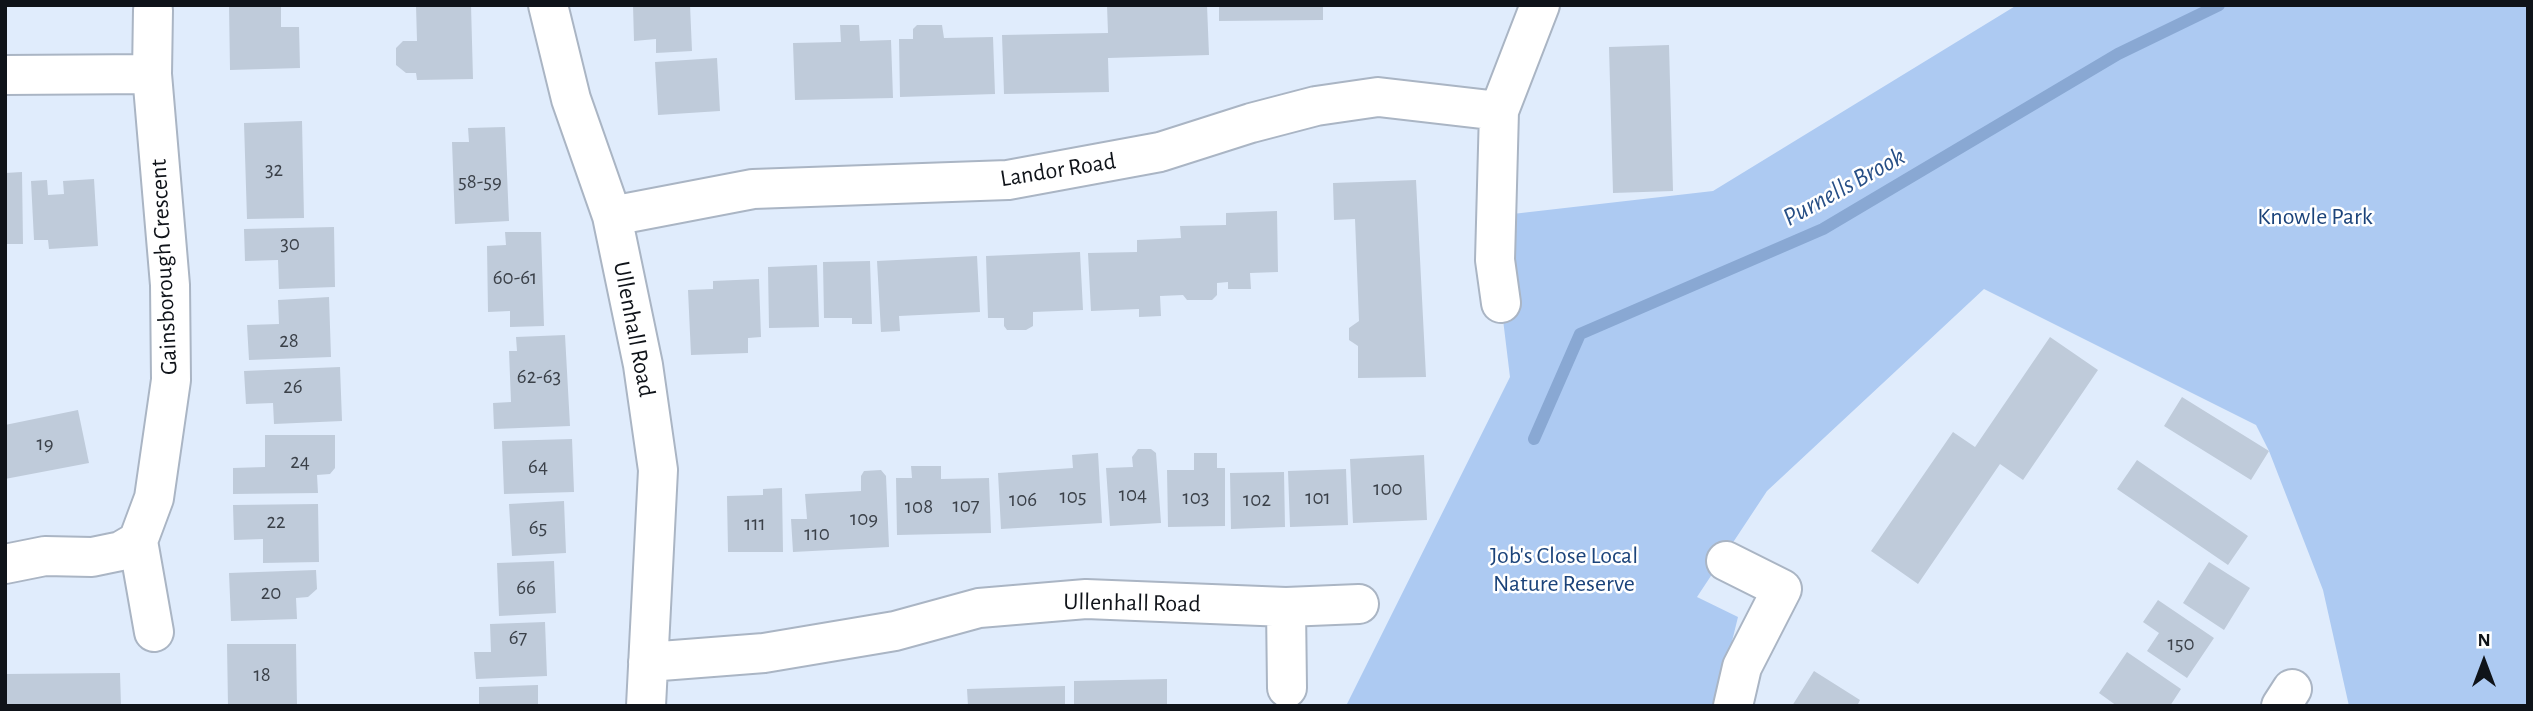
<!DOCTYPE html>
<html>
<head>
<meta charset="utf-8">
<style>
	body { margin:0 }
	#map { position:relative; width:2533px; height:711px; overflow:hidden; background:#e0ecfc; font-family:"Alegreya Sans",sans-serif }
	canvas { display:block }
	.frame { position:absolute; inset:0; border:7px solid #0f1319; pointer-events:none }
	.north { position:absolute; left:2449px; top:627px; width:70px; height:70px; -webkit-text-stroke:5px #fff; paint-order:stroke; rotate:0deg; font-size:19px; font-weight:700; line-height:28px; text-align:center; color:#0f1319 }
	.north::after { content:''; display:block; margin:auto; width:24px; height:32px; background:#0f1319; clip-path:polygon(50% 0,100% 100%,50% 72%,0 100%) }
</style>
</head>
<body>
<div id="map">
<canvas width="2533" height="711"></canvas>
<div class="frame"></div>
<div class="north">N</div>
</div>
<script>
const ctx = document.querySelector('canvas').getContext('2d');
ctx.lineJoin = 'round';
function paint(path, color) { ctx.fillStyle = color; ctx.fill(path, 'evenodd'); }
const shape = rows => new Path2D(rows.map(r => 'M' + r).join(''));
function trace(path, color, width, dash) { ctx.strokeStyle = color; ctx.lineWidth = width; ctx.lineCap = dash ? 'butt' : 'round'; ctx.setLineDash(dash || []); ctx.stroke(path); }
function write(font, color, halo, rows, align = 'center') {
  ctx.font = font + ' "Alegreya Sans",sans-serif'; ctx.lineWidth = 5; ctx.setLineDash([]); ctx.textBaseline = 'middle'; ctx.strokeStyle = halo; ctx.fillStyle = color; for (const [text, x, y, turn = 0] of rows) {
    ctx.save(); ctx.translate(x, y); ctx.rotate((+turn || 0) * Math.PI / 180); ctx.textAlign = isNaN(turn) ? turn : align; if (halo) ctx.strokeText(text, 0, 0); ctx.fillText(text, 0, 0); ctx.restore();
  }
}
paint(shape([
	[2017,5,2528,5,2528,706,2349,706,2323,590,2269,451,2256,425,1984,289,1767,491,1697,597,1738,617,1716,706,1346,706,1510,377,1501,303,1495,216,1713,191]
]), '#adcaf2');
trace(shape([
	[1534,439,1580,334,1823,229,2118,54,2219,5]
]), '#89a8d3', 12);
paint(shape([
	[229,5,281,5,281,27,299,27,300,68,230,70],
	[416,5,471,5,473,79,417,80,416,73,406,73,396,65,396,48,403,41,417,41],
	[633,5,690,5,692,51,656,53,656,39,634,41],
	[1107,5,1207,5,1209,55,1108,58,1109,92,1004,94,1002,35,1108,33],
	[1219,5,1323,5,1323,20,1219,21],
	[840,25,859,25,860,41,891,40,893,98,795,100,793,43,841,42],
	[917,25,942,25,944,38,993,37,995,94,900,97,899,39,913,39,913,29],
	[1669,45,1673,191,1613,193,1609,47],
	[717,58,720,111,658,115,655,62],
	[302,121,304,218,247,219,244,123],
	[505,127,509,221,455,224,452,142,469,142,468,128],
	[22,172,23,244,5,244,5,173],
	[94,179,98,246,49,249,48,240,34,240,31,181,47,180,48,195,64,194,63,181],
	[1416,180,1426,377,1358,378,1358,346,1349,340,1349,328,1359,321,1355,219,1334,220,1333,183],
	[1277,211,1278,272,1250,273,1251,289,1228,289,1228,282,1217,283,1217,295,1212,300,1187,300,1183,295,1160,296,1161,316,1139,317,1139,309,1091,311,1088,253,1137,252,1137,240,1181,238,1180,226,1226,225,1226,213],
	[334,227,335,287,279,289,278,260,245,261,244,229],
	[505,232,541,232,544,326,510,327,510,311,488,312,487,246,506,245],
	[1080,252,1083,310,1033,312,1033,326,1026,330,1007,330,1004,326,1004,318,988,318,986,256],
	[977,256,980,312,899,316,900,331,881,332,877,261],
	[870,261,872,324,852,324,852,318,824,318,823,262],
	[817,265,819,327,769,328,768,267],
	[759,279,761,337,748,338,748,353,691,355,688,290,713,289,713,281],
	[329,297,331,357,249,360,247,325,279,324,278,300],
	[565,335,570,426,494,429,493,403,511,402,509,351,517,351,516,337],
	[2050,337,2098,370,2023,480,2000,464,1918,584,1871,551,1953,432,1975,447],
	[340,367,342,421,274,424,273,403,246,404,244,371],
	[2182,397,2269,451,2251,480,2164,426],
	[78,410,89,463,5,479,5,425],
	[265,435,335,435,335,468,330,474,317,475,318,493,233,494,233,468,265,467],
	[572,439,574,492,504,494,502,441],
	[1138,449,1151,449,1156,453,1161,523,1110,526,1106,468,1133,467,1132,457],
	[1098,453,1102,523,1001,529,998,473,1073,468,1072,455],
	[1194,453,1217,453,1217,468,1225,468,1225,526,1168,527,1167,470,1194,470],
	[1424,455,1427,520,1353,523,1350,459],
	[2137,460,2248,536,2228,565,2117,489],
	[911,466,941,466,941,479,989,478,991,533,897,535,896,478,912,478],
	[1346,469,1348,525,1290,527,1288,471],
	[881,470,886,476,889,547,793,552,791,519,807,519,805,494,861,491,861,476,864,471],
	[1284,472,1285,527,1231,529,1230,473],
	[782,488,783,552,728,552,727,496,763,495,763,489],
	[564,501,566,553,512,556,509,504],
	[318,504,319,562,263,563,263,539,234,540,233,505],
	[554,561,556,613,499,616,497,563],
	[2209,562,2250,588,2224,630,2183,603],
	[316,570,317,589,308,597,296,598,297,619,231,621,229,573],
	[2158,600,2214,638,2187,678,2147,651,2159,633,2143,622],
	[545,622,547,676,476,679,474,652,491,652,490,624],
	[227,644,296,644,297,706,228,706],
	[2127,652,2181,689,2170,706,2117,706,2099,693],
	[1814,671,1860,700,1857,706,1792,706],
	[120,673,121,706,5,706,5,674],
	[1167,679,1167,706,1074,706,1074,681],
	[538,685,538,706,479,706,479,687],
	[1065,686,1065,706,968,706,967,689]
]), '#bfcbda');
const minor = shape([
	[548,5,571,99,612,216,643,365,658,470,646,706],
	[5,75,152,74],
	[612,216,753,189,1008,180,1160,152,1251,123,1316,106,1378,97,1499,111],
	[1501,303,1495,260,1499,111,1540,5],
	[138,541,154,632],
	[1726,561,1782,589,1742,667,1733,706],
	[5,564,45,556,92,557,121,551,138,541,154,498,171,380,170,285,152,74,153,10],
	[1286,607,1287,688],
	[648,662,764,653,895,631,979,608,1086,599,1286,607,1359,604],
	[2281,706,2292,689]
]);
trace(minor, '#aab5c4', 42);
trace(minor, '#fff', 38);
write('21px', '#3b4149', null, [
	["32",274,170],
	["58-59",480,182],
	["30",290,244],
	["60-61",515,278],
	["28",289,341],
	["62-63",539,377],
	["26",293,387],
	["19",45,444],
	["24",300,462],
	["64",538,467],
	["100",1388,489],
	["104",1133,495],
	["105",1073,497],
	["103",1196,498],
	["101",1318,498],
	["106",1023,500],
	["102",1257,500],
	["107",966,506],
	["108",919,507],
	["109",864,519],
	["22",276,522],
	["111",755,524],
	["65",538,528],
	["110",817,534],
	["66",526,588],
	["20",271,593],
	["67",518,638],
	["150",2181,644],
	["18",262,675]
]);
write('24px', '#0f1319', '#fff', [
	["Landor Road",1058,170,-9],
	["Gainsborough Crescent",164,267,-93],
	["Ullenhall Road",634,329,79],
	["Ullenhall Road",1132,603,1]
]);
write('24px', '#1b437a', '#fff', [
	["Knowle Park",2315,217],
	["Job's Close Local",1564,556],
	["Nature Reserve",1564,584]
]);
write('italic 26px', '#274f86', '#fff', [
	["Purnells Brook",1844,187,-29]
]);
</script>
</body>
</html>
